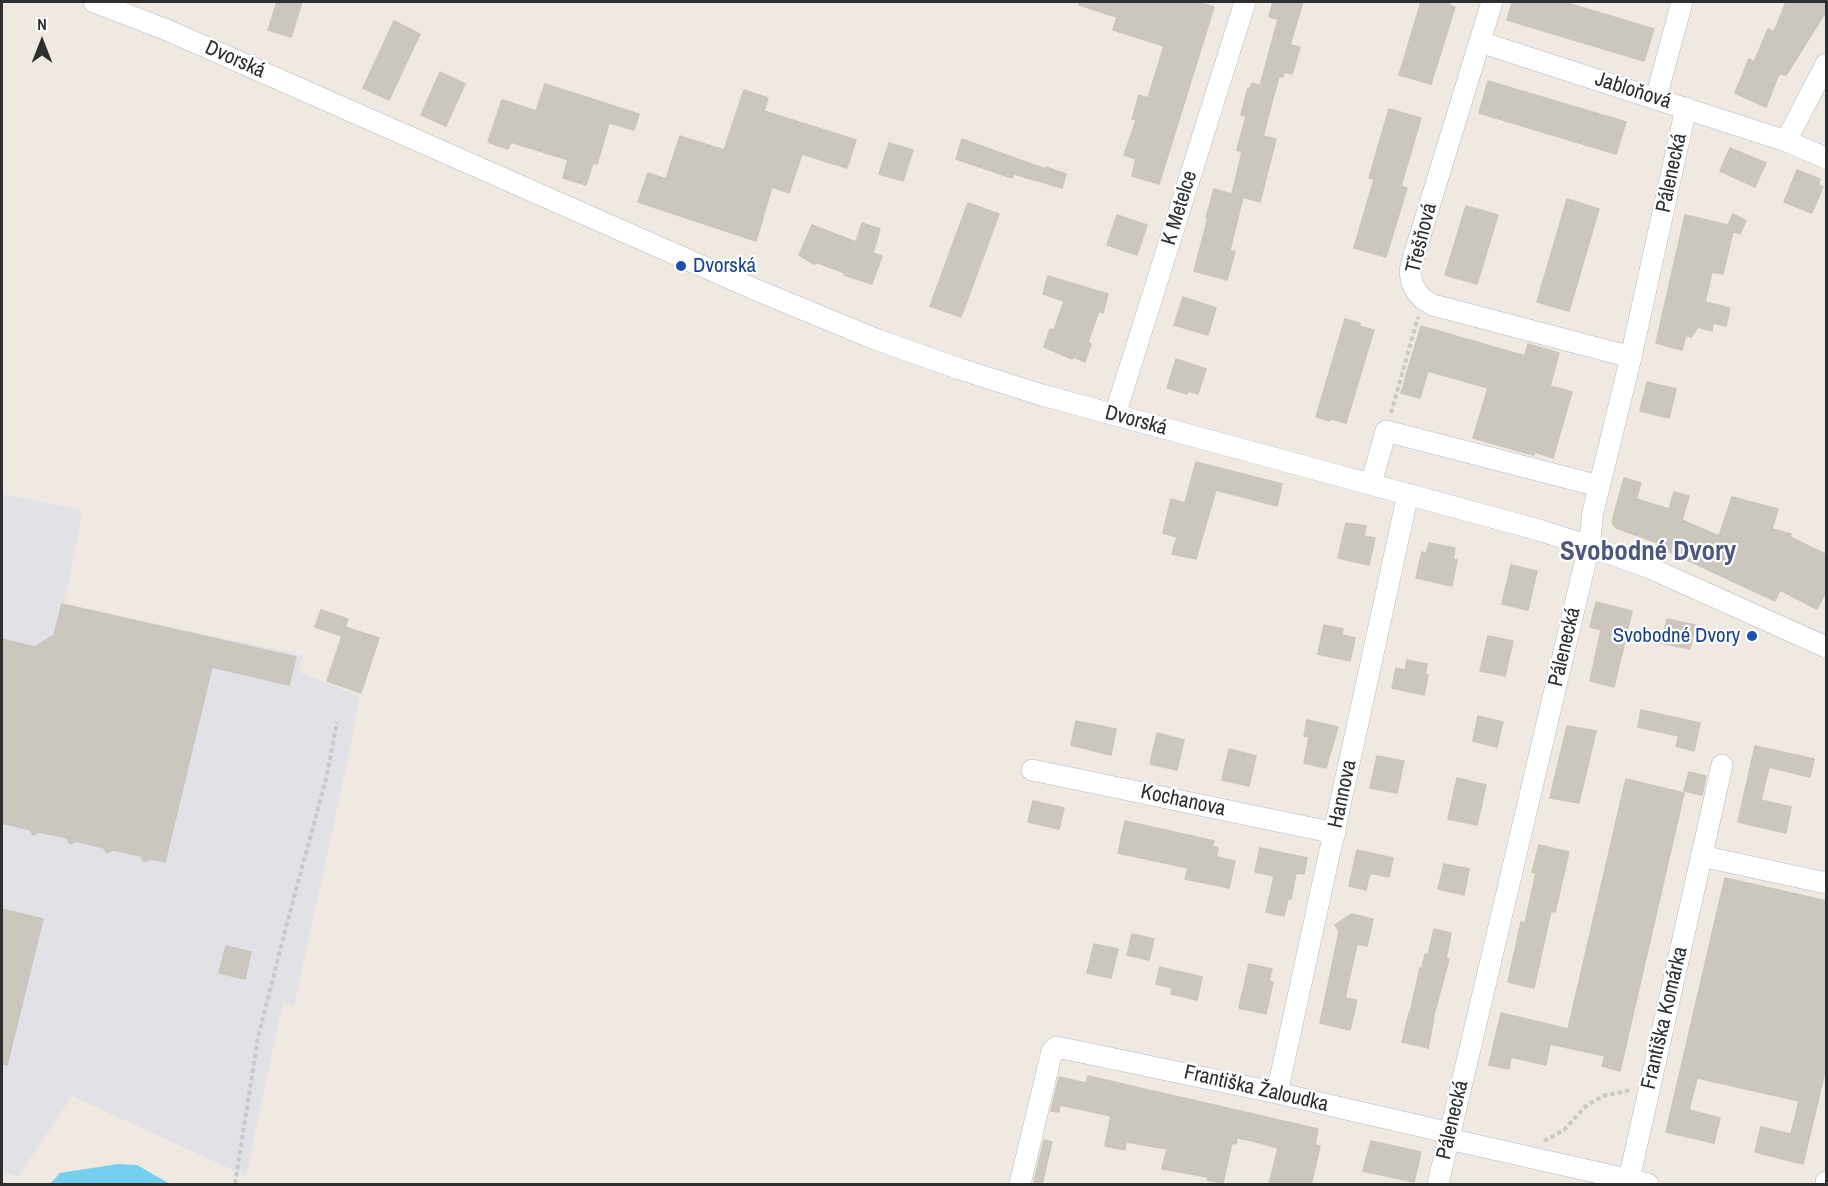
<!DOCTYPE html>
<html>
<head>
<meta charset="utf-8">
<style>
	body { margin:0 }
	#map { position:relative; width:1828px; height:1186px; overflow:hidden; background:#efe9e1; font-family:"Archivo Narrow",sans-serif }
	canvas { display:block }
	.frame { position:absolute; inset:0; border:3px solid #2e2e2e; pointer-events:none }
	.north { position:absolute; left:12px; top:12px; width:60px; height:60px; -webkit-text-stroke:4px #fff; paint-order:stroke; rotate:0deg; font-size:16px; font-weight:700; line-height:24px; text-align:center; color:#2e2e2e }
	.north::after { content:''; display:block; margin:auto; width:21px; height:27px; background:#2e2e2e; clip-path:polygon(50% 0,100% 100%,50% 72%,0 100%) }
</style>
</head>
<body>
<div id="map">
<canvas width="1828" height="1186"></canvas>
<div class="frame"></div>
<div class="north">N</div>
</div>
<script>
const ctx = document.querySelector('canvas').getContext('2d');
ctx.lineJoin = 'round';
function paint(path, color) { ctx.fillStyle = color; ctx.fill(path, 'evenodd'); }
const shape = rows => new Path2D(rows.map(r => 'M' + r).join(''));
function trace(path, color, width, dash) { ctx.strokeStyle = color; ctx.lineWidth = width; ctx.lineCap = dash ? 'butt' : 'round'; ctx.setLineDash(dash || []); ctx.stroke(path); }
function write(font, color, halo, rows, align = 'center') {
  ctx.font = font + ' "Archivo Narrow",sans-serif'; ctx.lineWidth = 4.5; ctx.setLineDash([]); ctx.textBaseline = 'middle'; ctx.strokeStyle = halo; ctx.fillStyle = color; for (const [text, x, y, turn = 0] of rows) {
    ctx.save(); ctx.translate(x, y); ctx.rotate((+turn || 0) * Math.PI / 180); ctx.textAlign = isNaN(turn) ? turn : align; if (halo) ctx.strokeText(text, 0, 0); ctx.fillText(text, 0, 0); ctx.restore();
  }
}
paint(shape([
	[2,494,80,509,81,520,64,604,303,655,299,672,359,696,350,749,294,1006,283,1002,246,1176,72,1096,18,1177,2,1172]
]), '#e3e1e8');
paint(shape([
	[118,1164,137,1165,170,1184,50,1184,60,1173]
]), '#75cff0');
const building = shape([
	[277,2,302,2,291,37,268,30,277,2],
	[1079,2,1197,2,1214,7,1159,184,1132,176,1136,159,1124,155,1136,120,1132,119,1139,95,1148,98,1164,46,1113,30,1117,17,1079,5,1079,2],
	[1273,2,1303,2,1290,45,1300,47,1292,74,1284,72,1283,77,1279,76,1263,136,1276,139,1260,202,1243,197,1230,250,1235,252,1227,280,1194,271,1208,218,1206,218,1214,189,1232,194,1242,152,1237,150,1246,116,1241,115,1248,88,1250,89,1252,83,1260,86,1278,19,1269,17,1273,2],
	[1421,2,1450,2,1449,5,1455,7,1431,84,1399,75,1421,2],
	[1512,2,1564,2,1654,29,1644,61,1507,20,1512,2],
	[1786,2,1827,2,1827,10,1786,75,1779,74,1766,107,1735,93,1749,59,1754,62,1768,29,1774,32,1786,2],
	[394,21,420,34,389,100,363,88,394,21],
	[440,72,465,84,446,126,421,115,440,72],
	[1488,81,1626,122,1616,154,1479,113,1488,81],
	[545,84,639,114,634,130,609,123,597,164,593,163,586,185,563,178,568,160,511,142,508,149,488,142,502,100,536,111,545,84],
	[744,90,768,98,764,111,856,140,847,168,802,154,789,193,772,187,756,241,638,202,648,173,666,179,680,136,724,150,744,90],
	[1389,109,1421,118,1401,186,1407,188,1386,257,1354,248,1374,179,1369,178,1389,109],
	[962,139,1045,169,1046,167,1066,174,1062,188,1014,174,1012,178,956,159,962,139],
	[889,143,913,150,903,181,879,174,889,143],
	[1730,148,1766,163,1755,187,1720,171,1730,148],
	[1797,170,1820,179,1818,185,1823,187,1812,213,1784,202,1797,170],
	[1567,199,1599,209,1569,311,1537,302,1567,199],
	[968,203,999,214,961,317,930,306,968,203],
	[1466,206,1498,215,1477,284,1445,275,1466,206],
	[1733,214,1746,221,1740,234,1733,231,1723,274,1712,272,1705,302,1730,308,1726,326,1713,323,1712,331,1698,327,1691,337,1686,335,1682,350,1656,343,1685,215,1728,225,1733,214],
	[1117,215,1147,225,1137,255,1107,245,1117,215],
	[862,223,880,229,873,253,882,256,872,284,844,275,845,273,818,263,814,264,799,255,812,225,856,242,862,223],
	[1048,276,1108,294,1103,313,1099,311,1088,342,1091,344,1085,362,1073,357,1072,359,1044,347,1050,329,1054,330,1064,301,1043,294,1048,276],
	[1183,297,1216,308,1208,335,1174,325,1183,297],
	[1345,319,1360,323,1359,326,1374,330,1346,423,1331,419,1330,421,1316,417,1345,319],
	[1421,326,1525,356,1528,344,1559,353,1550,386,1572,392,1553,458,1535,452,1534,455,1526,453,1473,438,1488,388,1428,371,1420,398,1401,393,1421,326],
	[1176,359,1206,369,1198,394,1188,391,1187,394,1167,388,1176,359],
	[1647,382,1676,389,1669,418,1640,411,1647,382],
	[1196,462,1282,484,1277,506,1216,490,1196,559,1172,554,1177,537,1163,533,1171,499,1185,503,1196,462],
	[1624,478,1641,483,1636,499,1669,509,1674,492,1689,496,1682,520,1719,536,1732,497,1778,509,1772,529,1791,534,1790,537,1827,555,1827,590,1817,609,1780,590,1775,601,1657,546,1658,543,1616,528,1612,522,1624,478],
	[1346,523,1366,526,1364,536,1375,538,1369,565,1338,558,1346,523],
	[1429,543,1455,548,1453,559,1457,560,1452,586,1416,578,1422,552,1426,553,1429,543],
	[1511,565,1537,571,1528,610,1502,604,1511,565],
	[1596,602,1632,611,1614,687,1590,681,1601,630,1590,627,1596,602],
	[62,604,296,657,289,685,212,667,165,862,150,859,144,862,141,856,113,850,107,853,104,848,76,841,70,844,67,838,39,832,33,835,30,830,2,823,2,639,35,647,54,635,62,604],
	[321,610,348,619,345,627,379,638,361,693,327,681,342,636,315,627,321,610],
	[1667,619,1695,625,1690,649,1661,643,1667,619],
	[1324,625,1343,629,1342,635,1355,638,1350,661,1318,654,1324,625],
	[1488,636,1513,641,1505,676,1480,671,1488,636],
	[1407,660,1427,664,1425,674,1428,675,1424,695,1392,688,1396,668,1405,670,1407,660],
	[1641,710,1700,723,1694,751,1676,746,1679,736,1638,727,1641,710],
	[1478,716,1503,722,1497,747,1473,741,1478,716],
	[1307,720,1338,727,1326,768,1304,763,1309,737,1304,736,1307,720],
	[1076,721,1116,729,1111,755,1071,745,1076,721],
	[1567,726,1596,731,1579,803,1550,798,1567,726],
	[1157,733,1184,740,1177,770,1150,764,1157,733],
	[1755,746,1814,759,1810,777,1769,767,1761,800,1791,807,1786,833,1738,822,1755,746],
	[1229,749,1256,756,1249,786,1222,780,1229,749],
	[1377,756,1404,761,1397,793,1370,788,1377,756],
	[1689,772,1706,776,1702,795,1684,791,1689,772],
	[1457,778,1486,785,1477,825,1448,819,1457,778],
	[1626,779,1684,793,1620,1071,1602,1066,1605,1056,1550,1044,1546,1065,1511,1057,1509,1069,1489,1065,1501,1013,1568,1029,1626,779],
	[1033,801,1064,808,1059,829,1028,822,1033,801],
	[1125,821,1214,841,1212,846,1218,848,1216,857,1235,861,1229,888,1185,879,1188,868,1118,853,1125,821],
	[1539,845,1569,852,1555,912,1551,911,1534,988,1508,982,1521,922,1525,923,1536,873,1532,872,1539,845],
	[1260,848,1307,858,1304,874,1296,873,1291,899,1288,899,1284,916,1266,912,1274,876,1255,872,1260,848],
	[1357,850,1393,858,1389,877,1370,873,1366,890,1349,886,1357,850],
	[1444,864,1469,869,1464,895,1438,889,1444,864],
	[1725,878,1827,901,1827,1063,1803,1164,1755,1152,1761,1127,1791,1134,1799,1101,1697,1078,1689,1110,1720,1118,1714,1143,1666,1132,1725,878],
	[2,909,43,919,7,1065,2,1064,2,909],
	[1351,914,1373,919,1367,946,1357,944,1345,998,1357,1000,1350,1030,1320,1023,1339,932,1335,925,1351,914],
	[1434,929,1451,933,1446,959,1449,959,1433,1018,1434,1018,1428,1048,1402,1042,1409,1013,1410,1013,1420,968,1422,968,1425,954,1428,955,1434,929],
	[1132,934,1154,939,1149,960,1127,955,1132,934],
	[1094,944,1118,949,1111,978,1087,973,1094,944],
	[226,946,251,952,245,979,219,973,226,946],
	[1249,964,1272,969,1269,981,1273,982,1266,1014,1239,1008,1249,964],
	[1160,967,1202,977,1197,1000,1171,994,1172,988,1156,984,1160,967],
	[1088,1076,1318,1129,1315,1145,1320,1146,1311,1185,1269,1185,1278,1148,1249,1140,1237,1138,1236,1144,1232,1143,1223,1183,1207,1180,1208,1177,1162,1169,1167,1149,1126,1142,1125,1150,1105,1146,1111,1116,1060,1105,1059,1112,1051,1111,1059,1077,1086,1083,1088,1076],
	[1044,1140,1052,1142,1042,1184,1034,1182,1044,1140],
	[1371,1141,1421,1152,1414,1182,1363,1171,1371,1141]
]);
paint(building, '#cbc7bf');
trace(building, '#cbc5ba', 1.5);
const minor = shape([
	[94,2,167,30,754,289,875,339,960,369,1042,395,1539,530,1589,546,1650,568,1826,647],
	[1492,2,1412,262,1410,272,1412,283,1417,292,1423,299,1433,305,1631,357],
	[1480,42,1786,141,1826,158],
	[1656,98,1682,2],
	[1786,141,1826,64],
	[1115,415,1245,2],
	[1371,484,1386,431,1599,486],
	[1032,770,1335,833],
	[1701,856,1826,883],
	[1277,1093,1408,494],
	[1449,1139,1648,1184],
	[1020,1184,1052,1051,1057,1047,1277,1093,1450,1133],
	[1438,1184,1589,546,1593,512,1631,357,1686,108],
	[1628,1184,1722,765],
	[1826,1184,1826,1182]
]);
trace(minor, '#b4b7c1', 22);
trace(shape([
	[1391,413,1418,317],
	[1544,1141,1564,1130,1585,1107,1594,1101,1603,1096,1631,1090],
	[235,1184,258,1037,286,927,326,779,337,722]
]), '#c9c9c9', 4, [4.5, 3]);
trace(minor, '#fff', 21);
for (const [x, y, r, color] of [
	[681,266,6,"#1a4fb4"],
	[1752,636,6,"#1a4fb4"]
]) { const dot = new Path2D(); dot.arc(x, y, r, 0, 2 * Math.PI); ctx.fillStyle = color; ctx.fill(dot); trace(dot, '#fff', 2); }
write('21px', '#2e2e2e', '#fff', [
	["Dvorská",235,60,24],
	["Jabloňová",1633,91,18],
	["Pálenecká",1672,173,-78],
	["K Metelce",1180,208,-73],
	["Třešňová",1422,238,-76],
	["Dvorská",1136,421,15],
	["Pálenecká",1565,647,-77],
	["Hannova",1343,794,-78],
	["Kochanova",1183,801,12],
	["Františka Komárka",1665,1018,-77],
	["Františka Žaloudka",1256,1089,13],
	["Pálenecká",1453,1120,-77]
]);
write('21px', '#164399', '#fff', [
	["Dvorská",693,266],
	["Svobodné Dvory",1740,636,"right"]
], 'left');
write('bold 27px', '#4d5680', '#fff', [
	["Svobodné Dvory",1648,553]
]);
</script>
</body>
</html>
